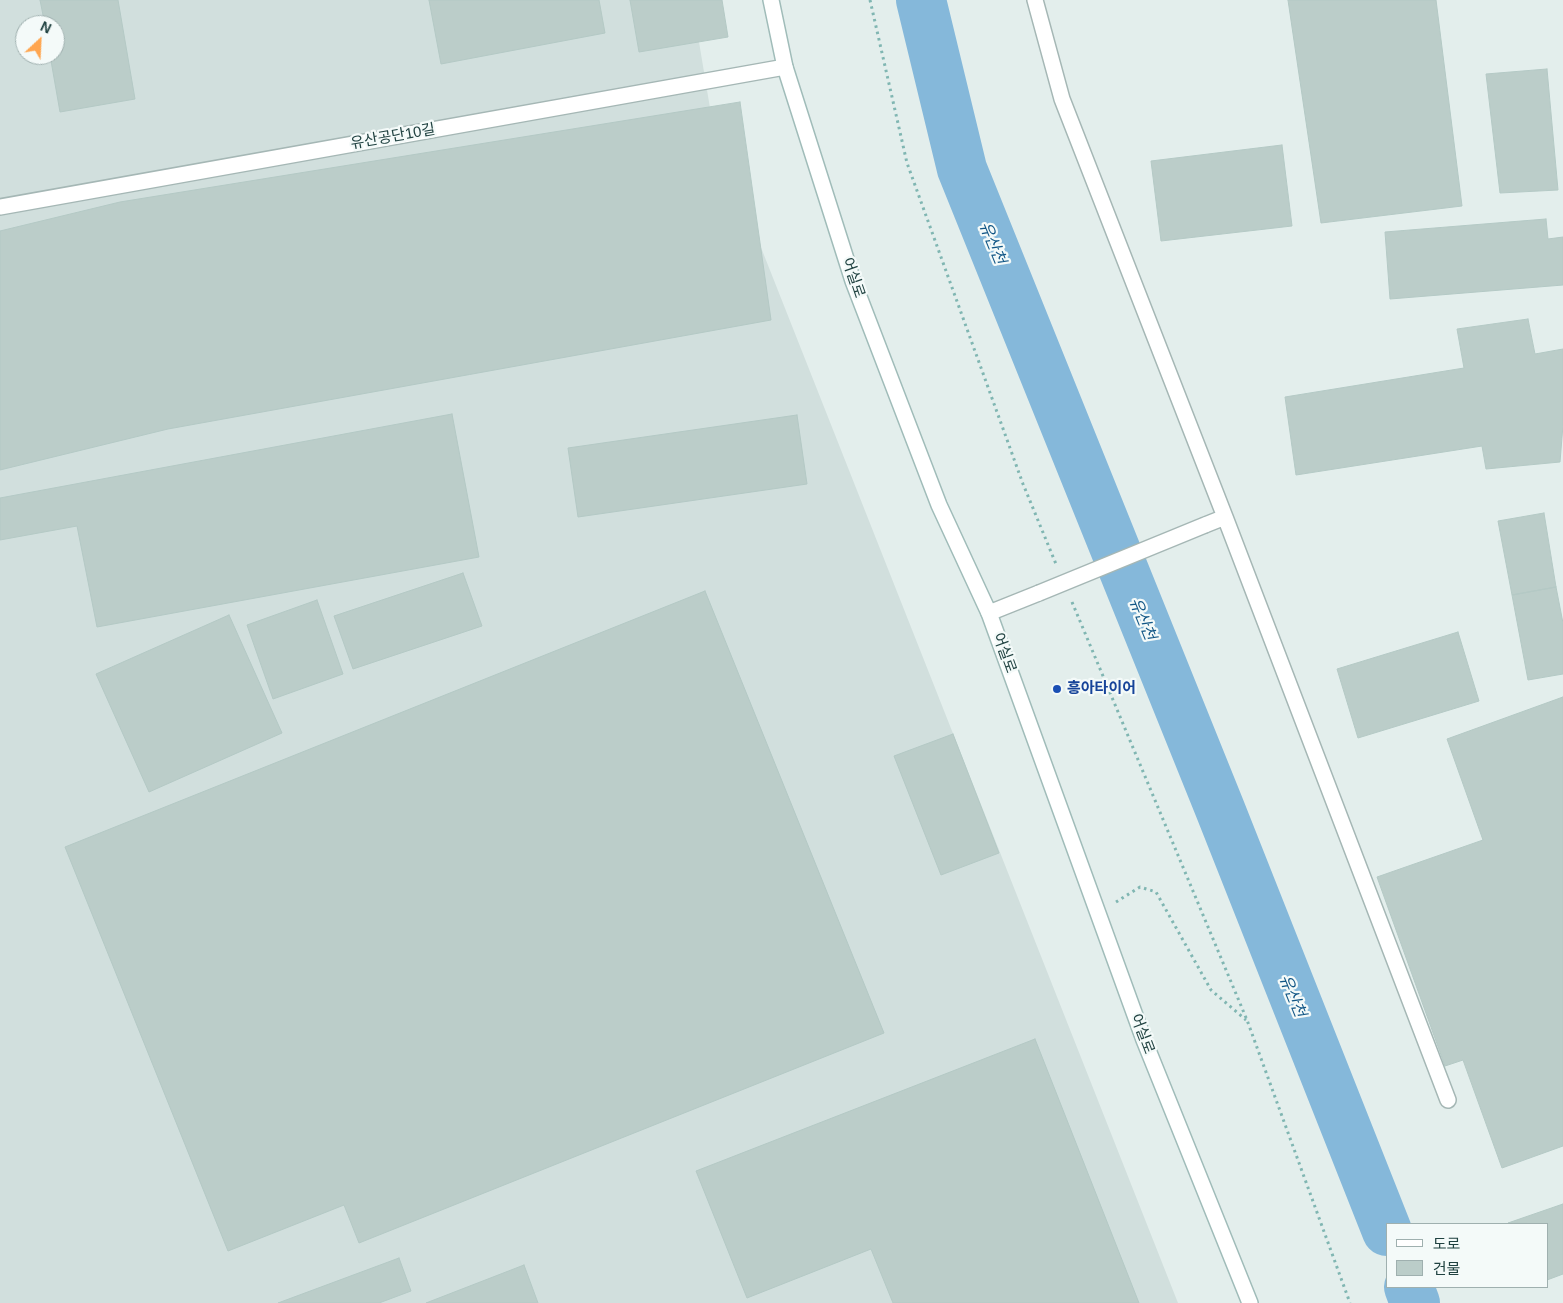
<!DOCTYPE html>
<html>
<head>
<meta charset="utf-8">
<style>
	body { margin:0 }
	#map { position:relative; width:1563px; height:1303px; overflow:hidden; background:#e3eeec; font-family:Helvetica,"Noto Sans KR",sans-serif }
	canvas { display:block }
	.legend { position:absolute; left:1386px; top:1223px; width:162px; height:65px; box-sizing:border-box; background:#f4faf9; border:1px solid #9fb0af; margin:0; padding:6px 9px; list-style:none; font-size:15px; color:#204241 }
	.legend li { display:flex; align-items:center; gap:10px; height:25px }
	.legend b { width:25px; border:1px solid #9fb0af }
	.north { position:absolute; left:15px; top:15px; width:50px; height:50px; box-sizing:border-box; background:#f4faf9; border:1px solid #9fb0af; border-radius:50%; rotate:25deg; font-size:14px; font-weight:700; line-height:20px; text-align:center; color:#204241 }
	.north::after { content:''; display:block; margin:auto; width:18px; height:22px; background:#ffa650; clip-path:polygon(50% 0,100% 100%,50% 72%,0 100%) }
</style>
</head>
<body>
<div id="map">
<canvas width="1563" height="1303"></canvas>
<ul class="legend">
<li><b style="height:6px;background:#fff"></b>도로</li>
<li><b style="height:14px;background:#bbcdc9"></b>건물</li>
</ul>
<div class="north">N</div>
</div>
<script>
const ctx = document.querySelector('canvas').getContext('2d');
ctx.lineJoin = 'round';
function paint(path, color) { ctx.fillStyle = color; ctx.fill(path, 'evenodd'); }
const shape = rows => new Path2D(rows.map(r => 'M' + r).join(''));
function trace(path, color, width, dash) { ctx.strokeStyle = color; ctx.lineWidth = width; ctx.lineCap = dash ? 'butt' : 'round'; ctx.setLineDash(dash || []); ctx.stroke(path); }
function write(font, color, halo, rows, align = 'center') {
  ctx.font = font + ' Helvetica,"Noto Sans KR",sans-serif'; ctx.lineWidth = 4.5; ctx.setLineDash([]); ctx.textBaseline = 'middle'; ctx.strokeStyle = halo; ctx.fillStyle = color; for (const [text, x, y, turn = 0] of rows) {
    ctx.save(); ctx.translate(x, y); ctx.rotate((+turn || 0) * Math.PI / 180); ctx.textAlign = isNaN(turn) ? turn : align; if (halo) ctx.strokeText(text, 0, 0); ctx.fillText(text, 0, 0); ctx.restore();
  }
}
paint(shape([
	[0,0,692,0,713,126,1178,1303,0,1303],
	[25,25,55,25,55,55,25,55]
]), '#d1dfdd');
trace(shape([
	[921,0,962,169,1220,809,1387,1231],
	[1409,1287,1415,1303]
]), '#85b8da', 50);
const building = shape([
	[40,0,118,0,135,99,60,112,50,55,55,55,55,25,45,25,40,0],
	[429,0,599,0,605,33,441,64,429,0],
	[630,0,722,0,728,37,639,52,630,0],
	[1288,0,1436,0,1462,206,1321,223,1288,0],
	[1547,69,1558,190,1500,193,1486,74,1547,69],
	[740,102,771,320,168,429,0,470,0,231,120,202,740,102],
	[1282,145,1292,226,1161,241,1151,161,1282,145],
	[1546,219,1548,239,1563,237,1563,285,1390,299,1385,232,1546,219],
	[1528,319,1535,354,1563,349,1563,425,1560,462,1486,469,1482,446,1296,475,1285,397,1464,368,1457,329,1528,319],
	[452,414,479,557,97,627,77,526,0,540,0,498,452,414],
	[797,415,807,484,578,517,568,448,797,415],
	[1544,513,1556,587,1512,595,1498,521,1544,513],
	[463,573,482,626,353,669,334,616,463,573],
	[1556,587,1563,623,1563,674,1528,680,1512,595,1556,587],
	[705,591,884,1033,359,1243,344,1205,228,1251,65,847,705,591],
	[317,600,343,674,273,699,247,625,317,600],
	[229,615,282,733,149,792,96,674,229,615],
	[1458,632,1479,701,1358,738,1337,669,1458,632],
	[1563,697,1563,1146,1502,1168,1463,1060,1445,1066,1377,877,1483,840,1447,739,1563,697],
	[953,734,999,853,941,875,894,756,953,734],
	[1035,1039,1139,1303,893,1303,871,1249,747,1298,696,1171,1035,1039],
	[1563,1204,1563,1274,1547,1280,1547,1224,1508,1223,1563,1204],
	[399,1258,411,1291,379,1303,278,1303,399,1258],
	[524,1265,538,1303,426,1303,524,1265]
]);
paint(building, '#bbcdc9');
trace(building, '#b4c9c5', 1);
const street = shape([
	[1035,0,1062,99,1225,517,1205,525],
	[0,207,785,67],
	[1225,517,1448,1100],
	[989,613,1039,593]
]);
const secondary = shape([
	[771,0,785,67,853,281,939,505,989,613,1144,1040,1250,1303]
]);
trace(street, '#a5b7b5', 18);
trace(secondary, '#a0bcb9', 18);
trace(shape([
	[870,0,907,163,1023,484,1056,564],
	[1072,602,1247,1020,1350,1303],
	[1116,902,1140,887,1156,892,1211,990,1246,1020]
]), '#80b6b2', 3, [2.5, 4]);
trace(street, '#fff', 15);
trace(secondary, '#fff', 15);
const streetBridge = shape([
	[1039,593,1205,525]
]);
trace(streetBridge, '#a5b7b5', 18, []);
trace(streetBridge, '#fff', 15);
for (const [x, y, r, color] of [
	[1057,689,5,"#1a4fb4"]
]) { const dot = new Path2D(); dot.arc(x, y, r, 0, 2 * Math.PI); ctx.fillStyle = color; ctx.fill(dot); trace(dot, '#f4faf9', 2); }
write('15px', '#204241', '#f4faf9', [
	["유산공단10길",393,137,-10],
	["어실로",853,278,71],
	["어실로",1004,653,70],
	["어실로",1142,1034,69]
]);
write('bold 15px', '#164399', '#f4faf9', [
	["흥아타이어",1067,689]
], 'left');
write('italic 16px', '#125786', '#f4faf9', [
	["유산천",992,243,68],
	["유산천",1142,619,68],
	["유산천",1292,996,68]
]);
</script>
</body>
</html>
